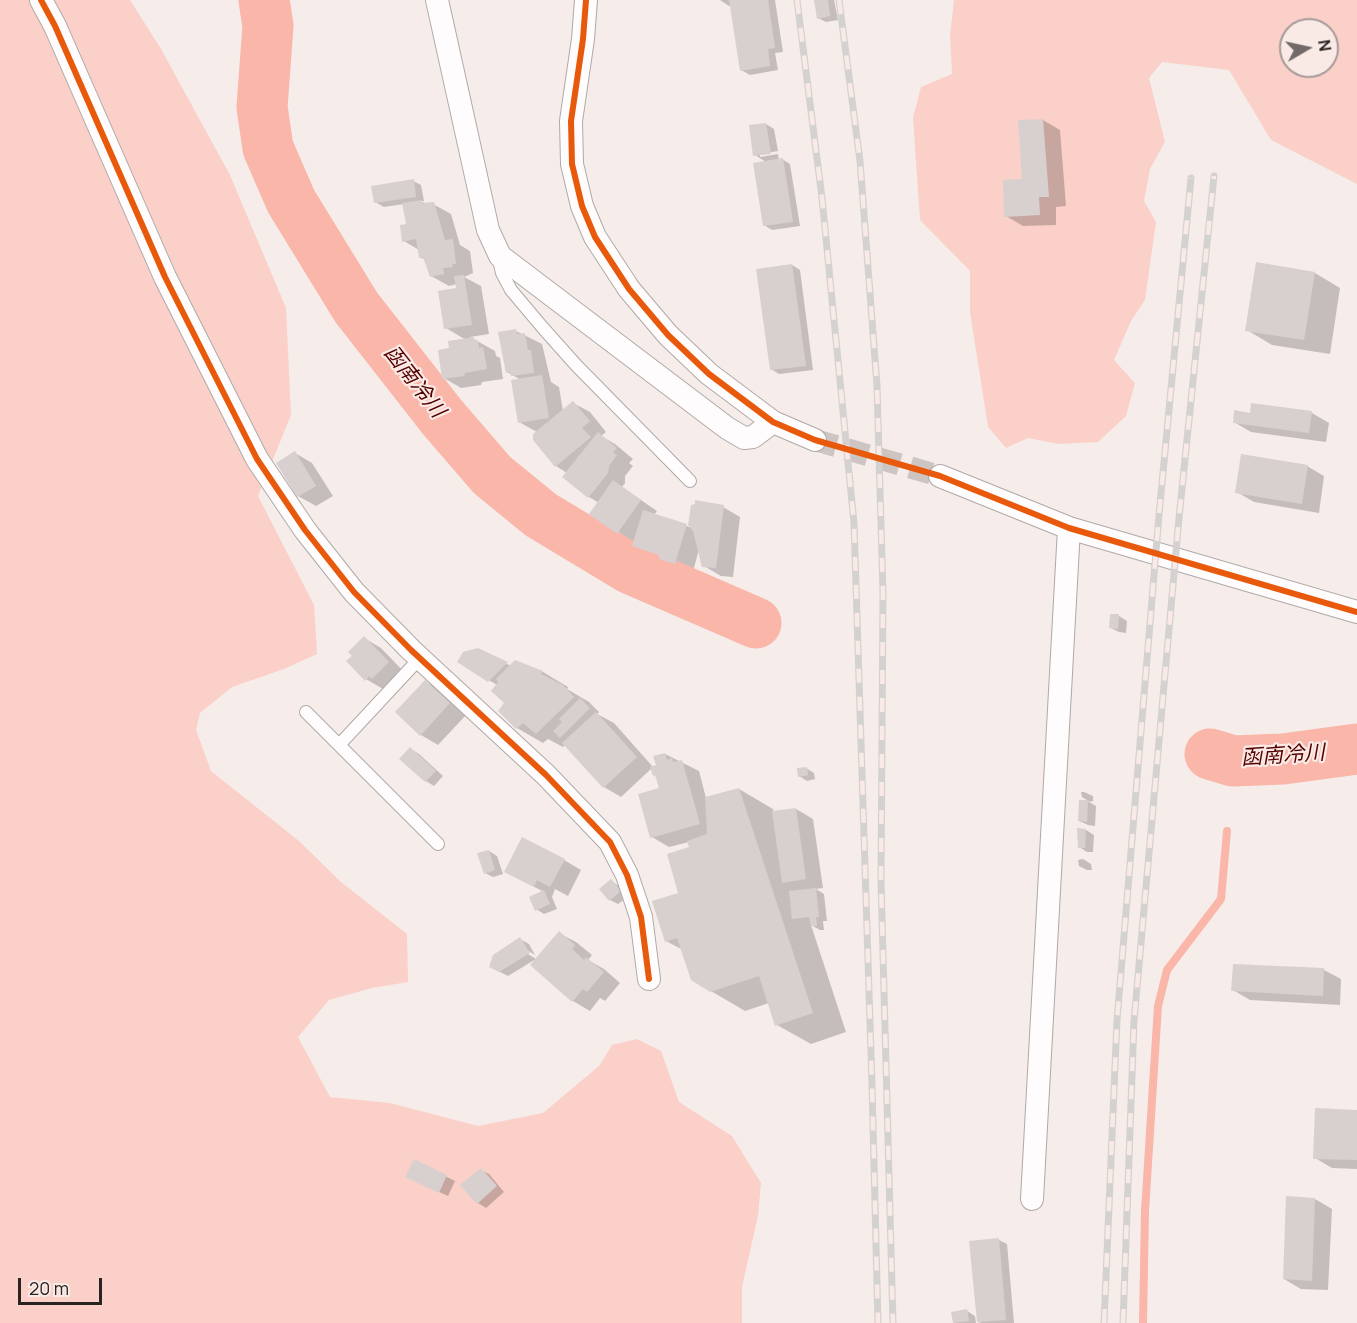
<!DOCTYPE html>
<html>
<head>
<meta charset="utf-8">
<style>
	body { margin:0 }
	#map { position:relative; width:1357px; height:1323px; overflow:hidden; background:#f6edea; font-family:Manrope,sans-serif }
	canvas { display:block }
	.north { position:absolute; left:1279px; top:18px; width:60px; height:60px; box-sizing:border-box; background:#faeae6; border:2px solid #a69a98; border-radius:50%; rotate:81deg; font-size:16px; font-weight:700; line-height:24px; text-align:center; color:#292322 }
	.north::after { content:''; display:block; margin:auto; width:21px; height:27px; background:#716a68; clip-path:polygon(50% 0,100% 100%,50% 72%,0 100%) }
	.scale { position:absolute; left:18px; top:1278px; width:84px; height:27px; box-sizing:border-box; border:3px solid #292322; border-top:0; padding-left:8px; font-size:18px; line-height:21px; white-space:nowrap; color:#292322; -webkit-text-stroke:4px #faeae6; paint-order:stroke }
</style>
</head>
<body>
<div id="map">
<canvas width="1357" height="1323"></canvas>
<div class="north">N</div>
<div class="scale">20 m</div>
</div>
<script>
const ctx = document.querySelector('canvas').getContext('2d');
ctx.lineJoin = 'round';
function paint(path, color) { ctx.fillStyle = color; ctx.fill(path, 'evenodd'); }
const shape = rows => new Path2D(rows.map(r => 'M' + r).join(''));
function trace(path, color, width, dash) { ctx.strokeStyle = color; ctx.lineWidth = width; ctx.lineCap = dash ? 'butt' : 'round'; ctx.setLineDash(dash || []); ctx.stroke(path); }
function write(font, color, halo, rows, align = 'center') {
  ctx.font = font + ' Manrope,"Noto Sans JP",sans-serif'; ctx.lineWidth = 4.5; ctx.setLineDash([]); ctx.textBaseline = 'middle'; ctx.strokeStyle = halo; ctx.fillStyle = color; for (const [text, x, y, turn = 0] of rows) {
    ctx.save(); ctx.translate(x, y); ctx.rotate((+turn || 0) * Math.PI / 180); ctx.textAlign = isNaN(turn) ? turn : align; if (halo) ctx.strokeText(text, 0, 0); ctx.fillText(text, 0, 0); ctx.restore();
  }
}
paint(shape([
	[0,0,130,0,161,49,230,175,286,308,291,415,258,496,314,605,317,654,284,669,232,687,200,713,196,730,211,771,299,841,341,882,407,934,408,982,372,988,329,1000,298,1037,330,1097,390,1103,478,1126,543,1113,599,1066,612,1045,637,1039,661,1051,679,1102,732,1136,761,1183,758,1216,742,1287,742,1323,0,1323],
	[954,0,1357,0,1357,184,1271,140,1229,70,1162,62,1149,78,1165,142,1150,169,1144,201,1156,222,1145,300,1131,321,1114,360,1135,383,1126,416,1098,442,1059,444,1028,438,1006,448,988,427,970,312,970,271,920,220,913,118,921,87,952,74,950,35],
	[1291,30,1327,30,1327,66,1291,66]
]), '#fad0c8');
paint(shape([
	[720,0,775,0,783,52,775,53,778,70,750,75,741,70,732,6,729,6],
	[815,0,834,0,838,20,826,22,818,18],
	[1043,120,1060,130,1066,206,1056,207,1056,225,1023,226,1006,216,1023,181],
	[766,124,774,129,778,151,760,154,760,157,778,154,779,160,782,159,790,164,800,226,772,230,764,225,766,162,755,155],
	[413,181,421,185,424,201,421,201,426,204,433,204,451,214,460,245,470,251,473,273,464,277,481,286,489,334,470,337,495,351,496,356,500,358,503,379,482,382,481,385,461,388,444,378,451,349,466,340,446,328,458,289,457,284,449,286,431,276,426,260,420,257,419,250,404,241,407,225,404,204,384,207,375,202],
	[792,265,800,270,813,370,779,374,771,369],
	[1315,273,1340,288,1330,354,1272,345,1247,330],
	[516,331,542,344,551,382,559,387,563,411,573,403,590,412,606,432,601,436,615,444,633,459,629,463,633,466,625,476,625,483,622,487,657,511,654,515,689,527,723,507,740,517,733,577,721,576,704,566,699,549,693,572,678,568,634,546,635,543,591,514,599,503,589,497,567,473,556,466,537,432,519,422,521,380,507,372],
	[1252,405,1312,413,1329,423,1326,442,1251,432,1234,422,1251,414],
	[295,453,312,463,333,496,316,506,298,496,278,463],
	[1307,466,1324,476,1319,513,1254,502,1237,492],
	[1119,616,1127,621,1126,633,1119,632,1111,628],
	[364,638,381,648,405,673,383,689,366,679,354,656],
	[478,649,511,666,515,662,543,672,568,687,567,689,589,702,599,712,597,714,614,723,653,767,657,766,665,754,699,771,706,798,739,789,773,809,774,812,796,809,813,819,823,888,816,889,824,894,827,921,823,921,824,930,820,930,811,925,846,1032,811,1044,777,1025,769,1003,745,1011,711,991,683,950,666,941,691,848,689,842,669,847,652,837,661,789,657,777,654,775,652,768,621,797,604,787,565,745,563,747,548,739,543,743,517,728,497,685,459,662],
	[425,681,442,691,467,714,438,745,421,735,397,712],
	[411,749,419,754,443,776,434,786,426,781],
	[806,768,814,773,815,779,807,781,799,776],
	[1081,792,1084,792,1093,796,1093,801,1089,802,1096,806,1095,826,1088,825,1079,821,1080,801,1090,802,1082,797],
	[1079,830,1086,830,1094,835,1093,852,1087,852,1079,847],
	[489,851,497,856,503,874,493,877,485,873],
	[1083,859,1091,864,1092,870,1087,870,1079,866,1078,860],
	[564,860,581,870,568,896,555,889,552,897,557,909,544,914,536,909,544,892,506,872],
	[611,881,619,886,628,897,618,904,610,900],
	[559,933,576,942,592,955,588,960,604,969,620,983,605,1001,600,998,590,1011,573,1001,532,965],
	[520,939,529,944,535,955,524,948,523,951,536,959,508,976,498,971],
	[1324,970,1341,979,1340,1005,1250,1000,1233,990],
	[1357,1111,1357,1169,1332,1168,1315,1158],
	[415,1161,455,1181,448,1196,415,1181],
	[481,1170,489,1174,504,1192,486,1208,478,1203],
	[1315,1199,1332,1209,1328,1290,1301,1289,1284,1279],
	[999,1240,1007,1244,1014,1323,981,1323,978,1322],
	[967,1311,975,1316,976,1323,954,1323,953,1313]
]), '#0003');
trace(shape([
	[1232,773,1233,761],
	[1143,1323,1145,1211,1158,1006,1167,970,1221,899,1227,831]
]), '#f9b6a9', 8);
trace(shape([
	[264,0,268,26,262,107,268,148,291,201,356,307,442,417,492,475,541,515,629,568,756,623],
	[1210,754,1233,761,1283,759,1357,749]
]), '#f9b6a9', 51);
paint(shape([
	[729,0,768,0,775,48,768,49,770,66,740,71],
	[814,0,828,0,830,16,817,19],
	[1043,119,1049,197,1039,197,1040,215,1004,217,1003,180,1022,179,1018,120],
	[766,123,771,154,753,156,749,125],
	[783,158,793,222,763,226,753,163],
	[414,179,416,197,374,203,371,186],
	[422,200,422,203,434,202,445,240,453,239,456,264,452,264,453,267,443,268,444,274,430,277,423,257,419,258,416,239,402,242,400,225,406,224,402,203],
	[1256,262,1315,272,1304,340,1245,331],
	[792,264,806,366,770,370,756,269],
	[464,275,472,325,444,329,438,291,456,288,454,276],
	[516,329,517,334,525,333,528,350,531,350,534,373,511,376,510,372,506,373,498,332],
	[474,337,474,341,478,340,479,348,483,347,487,369,465,373,464,376,442,379,438,350,449,348,448,341],
	[542,375,549,418,518,423,511,380],
	[573,401,590,421,582,428,591,437,555,467,533,440,533,434],
	[1251,403,1312,411,1309,433,1233,423,1234,410,1250,413],
	[598,432,617,448,613,452,617,455,609,466,608,473,588,498,562,477],
	[295,451,316,486,297,497,276,463],
	[1241,454,1308,465,1302,504,1235,493],
	[613,480,641,500,617,534,589,514],
	[695,500,724,505,716,568,702,567,693,531,688,525,691,505,695,504],
	[643,510,687,524,675,564,659,559,659,555,632,546],
	[1110,614,1119,614,1118,629,1109,628],
	[364,636,389,662,372,679,369,676,365,681,346,661,352,656,348,652],
	[478,648,508,662,488,682,457,662,463,652],
	[515,660,543,671,541,674,563,685,574,697,536,734,523,723,516,729,498,711,504,703,491,691,498,682,496,679],
	[425,680,450,703,420,736,395,712],
	[580,698,590,708,560,738,553,731,562,722,559,719],
	[596,712,637,757,603,788,562,743],
	[410,747,436,771,425,782,399,759],
	[665,753,667,760,672,758,673,762,682,760,700,824,650,838,638,794,659,788,655,775,653,776,650,767,656,765,653,756],
	[807,767,808,775,798,777,797,768],
	[739,788,813,1013,775,1026,759,976,710,992,691,980,677,938,665,942,652,901,678,893,667,854,689,847,687,841,707,834,705,797],
	[1079,800,1088,800,1087,822,1078,821],
	[796,808,806,879,782,883,772,811],
	[1077,828,1086,829,1085,848,1078,848],
	[522,837,565,859,550,887,537,880,534,887,504,872],
	[489,850,495,870,484,874,477,853],
	[611,879,621,891,609,901,599,889],
	[816,888,819,917,816,917,817,926,811,926,809,917,792,919,789,891],
	[544,890,550,904,535,911,529,897],
	[559,931,575,945,572,949,584,960,586,957,604,972,587,992,583,989,572,1002,530,965],
	[520,937,530,953,499,972,489,967,493,955],
	[1233,964,1324,968,1323,996,1231,991],
	[1315,1108,1357,1110,1357,1160,1313,1159],
	[414,1159,447,1175,439,1193,405,1177],
	[481,1168,497,1186,477,1204,460,1185],
	[1286,1196,1315,1198,1312,1281,1283,1279],
	[999,1238,1006,1320,977,1322,969,1241],
	[967,1309,969,1321,953,1323,951,1312]
]), '#d8d0ce');
trace(shape([
	[815,440,940,476]
]), '#cdc5c2', 22, [22, 11]);
const lane = shape([
	[498,256,502,273,511,290,543,328,576,365,690,481],
	[306,712,438,844],
	[340,744,420,658]
]);
const street = shape([
	[41,0,55,26,165,277,257,459,305,530,354,592,411,650,546,775,610,842,627,875,641,917,649,979],
	[437,0,488,230,500,256,727,428,744,438,753,437,773,422],
	[586,0,583,39,571,121,572,164,582,206,595,237,629,289,668,335,709,374,773,422,815,440],
	[940,476,1069,528,1357,612],
	[1032,1199,1069,528]
]);
trace(lane, '#b0a9a7', 14);
trace(street, '#b0a9a7', 24);
trace(lane, '#fefcfc', 12);
trace(street, '#fefcfc', 22);
const rail = shape([
	[797,0,822,198,854,523,872,1085,878,1323],
	[839,0,860,161,877,386,883,593,881,880,893,1323],
	[1104,1323,1117,1020,1159,515,1191,178],
	[1123,1323,1134,1021,1179,518,1214,176]
]);
trace(rail, '#d4d2d1', 7);
trace(rail, '#faeae6', 4.5, [14]);
trace(shape([
	[41,0,55,26,165,277,257,459,305,530,354,592,411,650,546,775,610,842,627,875,641,917,649,979],
	[586,0,583,39,571,121,572,164,582,206,595,237,629,289,668,335,709,374,773,422,815,440,940,476,1069,528,1357,612]
]), '#e8590c', 6);
write('italic 21px', '#540100', '#faeae6', [
	["函南冷川",414,382,52],
	["函南冷川",1283,756,-4]
]);
</script>
</body>
</html>
